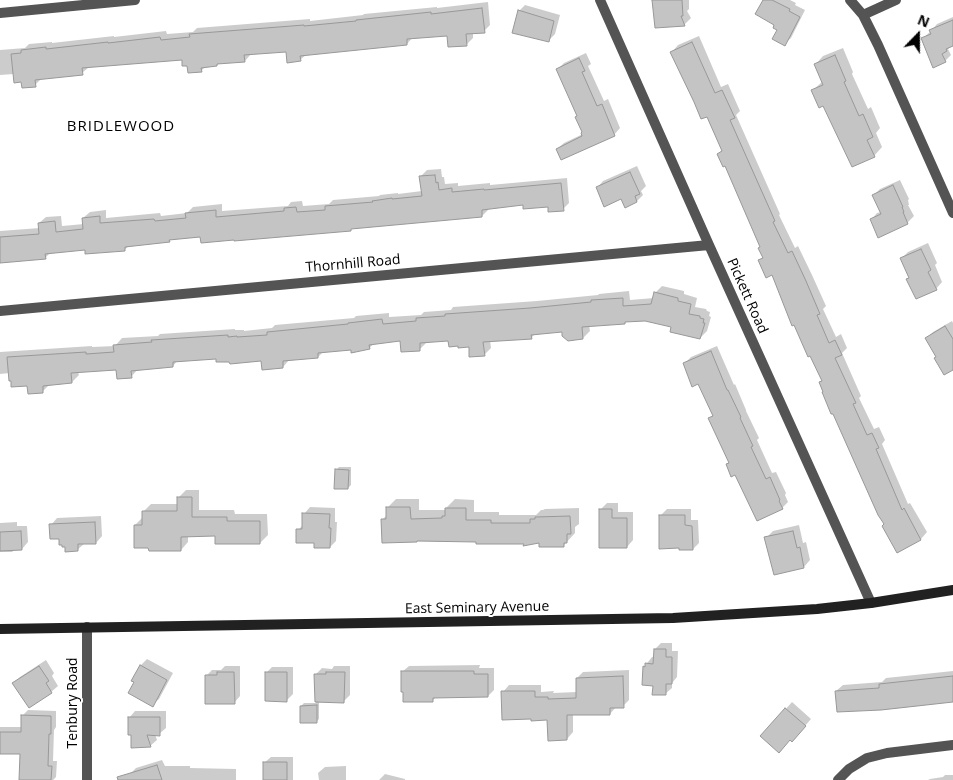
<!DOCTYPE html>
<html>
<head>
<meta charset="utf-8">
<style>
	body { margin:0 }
	#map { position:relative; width:953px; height:780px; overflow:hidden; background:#fff; font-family:"Open Sans",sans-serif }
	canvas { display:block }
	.north { position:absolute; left:893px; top:10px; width:50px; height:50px; -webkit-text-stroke:4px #fff; paint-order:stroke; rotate:22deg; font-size:14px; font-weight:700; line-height:20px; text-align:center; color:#000 }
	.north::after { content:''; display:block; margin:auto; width:18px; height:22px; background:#000; clip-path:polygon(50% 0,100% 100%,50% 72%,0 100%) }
</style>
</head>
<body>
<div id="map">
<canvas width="953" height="780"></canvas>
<div class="north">N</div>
</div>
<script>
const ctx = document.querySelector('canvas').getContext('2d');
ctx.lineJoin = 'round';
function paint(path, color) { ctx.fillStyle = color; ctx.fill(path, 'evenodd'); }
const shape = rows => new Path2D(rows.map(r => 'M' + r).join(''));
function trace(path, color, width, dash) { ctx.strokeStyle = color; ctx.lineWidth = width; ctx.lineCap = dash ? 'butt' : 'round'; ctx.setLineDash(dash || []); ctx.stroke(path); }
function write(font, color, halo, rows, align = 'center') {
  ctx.font = font + ' "Open Sans",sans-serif'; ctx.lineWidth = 4; ctx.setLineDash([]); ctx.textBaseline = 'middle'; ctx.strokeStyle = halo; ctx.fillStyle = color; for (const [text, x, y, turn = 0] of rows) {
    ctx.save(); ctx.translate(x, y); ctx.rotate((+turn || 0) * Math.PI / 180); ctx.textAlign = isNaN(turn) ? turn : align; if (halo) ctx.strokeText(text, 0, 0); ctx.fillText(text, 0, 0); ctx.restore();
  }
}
paint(shape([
	[653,0,689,0,689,9,687,11,691,18,684,25,656,27],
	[764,0,790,0,796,3,795,5,805,10,791,38,784,44,779,30],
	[488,2,490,25,484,31,473,32,473,38,467,44,448,34,413,37,407,44,307,54,300,60,287,50,251,54,245,61,219,63,217,65,206,66,201,71,188,64,183,59,89,67,82,73,41,79,35,85,22,80,14,74,0,75,0,50,25,48,29,44,52,42,52,43,114,36,114,37,166,31,167,34,193,32,197,28,310,19,310,21,363,15,364,14,437,7,437,8],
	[525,5,560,15,555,34,548,41,519,11],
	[953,17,953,45,948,49,951,55,945,61,922,39,931,31,937,24],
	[699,36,721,87,728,84,740,111,736,115,780,214,779,215,795,248,798,246,812,275,826,306,823,309,836,337,841,334,847,348,842,353,861,396,859,398,874,429,879,427,885,440,882,444,908,504,910,503,927,532,921,539,898,551,820,382,823,380,773,274,759,261,764,256,761,246,726,165,718,154,723,149,707,115,672,52,678,45],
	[843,48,853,72,852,74,868,109,871,107,880,128,876,133,882,147,874,156,824,104,813,90,822,82,815,65,823,56],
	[586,53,591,64,588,66,604,101,608,99,620,128,614,135,557,149,564,143,583,134,583,132,578,115,558,69,564,63],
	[637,166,646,186,641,191,643,195,637,201,621,197,597,188,603,181],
	[441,169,442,177,444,177,445,184,458,183,458,186,490,183,490,185,567,178,569,203,563,209,549,206,524,203,488,208,488,210,482,216,171,239,169,241,129,246,124,250,86,248,51,252,45,258,0,262,0,231,40,228,39,223,46,217,61,216,62,226,84,224,83,218,90,212,106,210,106,218,160,213,161,216,187,213,193,207,222,204,222,211,288,206,291,202,302,201,303,206,329,204,333,200,379,196,380,195,398,193,398,194,422,191,421,176,427,170],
	[900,180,909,199,908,200,909,205,908,205,914,216,907,223,871,220,877,213,881,212,874,195,880,189],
	[928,243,937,263,935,265,942,282,936,289,910,277,902,258,908,252],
	[662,286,684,291,684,294,697,298,695,307,706,309,707,311,710,312,709,316,711,317,707,331,700,338,673,326,646,319,627,321,624,323,589,325,590,331,583,338,563,331,536,333,531,338,490,340,491,348,484,355,470,346,449,339,427,342,420,349,401,340,375,343,369,348,352,348,324,351,318,357,290,359,283,367,262,360,217,358,178,360,173,366,138,369,131,377,117,369,78,372,79,375,72,382,50,384,43,391,28,384,10,373,0,374,0,352,92,346,92,347,115,346,122,338,158,336,160,334,235,329,235,330,244,330,244,331,272,328,275,325,354,318,356,316,389,313,389,317,421,315,424,312,451,310,453,307,537,301,598,295,599,294,629,291,630,300,654,298,655,293],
	[952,321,953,323,953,368,938,356,927,338,933,332],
	[717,346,734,385,735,384,746,410,746,411,759,438,757,440,772,473,776,472,786,493,785,495,788,502,782,508,736,473,727,464,730,461,710,418,714,414,699,383,685,363,691,357],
	[339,467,351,467,351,485,348,488,336,470],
	[186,490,199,490,199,510,234,510,235,514,267,514,268,535,260,543,216,535,188,535,188,542,181,550,135,525,143,517,143,512,151,504,178,504,178,498],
	[396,499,419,499,419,510,446,510,446,508,455,499,474,500,474,512,499,512,499,515,536,515,541,510,543,510,545,509,579,508,579,524,575,527,575,533,564,545,540,542,525,543,477,541,383,519,388,514,387,508],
	[607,503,618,503,618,512,633,512,633,540,627,547,600,510],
	[310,507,335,508,335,522,337,522,336,541,330,547,315,542,298,530,304,524,304,514],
	[667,509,691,509,691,520,698,520,699,543,693,549,660,516],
	[101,516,102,536,96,543,84,544,77,550,66,545,51,525,57,518],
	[17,522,17,526,27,526,28,542,22,549,15,549,12,552,0,552,0,523],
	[799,525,803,543,806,542,810,560,804,567,766,538,773,531],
	[661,643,672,643,672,651,678,651,677,677,672,683,672,688,665,694,654,684,644,667,652,657,655,657,655,649],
	[147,659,173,673,159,699,152,705,135,682,133,680,141,665],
	[46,660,54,673,52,676,58,686,51,692,14,683,20,677],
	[480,665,479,668,494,668,494,690,488,696,436,697,432,701,402,672,409,666],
	[225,666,240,666,240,696,234,703,206,676,212,670,221,670],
	[334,666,350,666,350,695,344,701,319,701,319,719,316,722,301,706,304,703,316,703,315,675,322,668,332,669],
	[272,667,293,667,293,694,287,700,266,673],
	[629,670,629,700,623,706,616,707,610,714,573,714,573,732,567,739,548,719,503,692,509,685,541,685,541,692,554,691,553,693,577,692,577,678,583,672],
	[953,671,953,701,836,691,843,685,882,682,886,678],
	[792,702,811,719,798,734,762,736],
	[28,710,56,711,56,727,54,730,53,761,57,761,56,777,53,780,21,780,21,753,0,753,0,727,22,727,22,716],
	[135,711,166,711,166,728,159,734,155,734,157,740,150,746,132,734,129,718],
	[271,757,293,757,293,780,264,780,264,763],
	[162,760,165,766,190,766,190,768,236,769,236,780,132,780,130,774,136,768],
	[346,766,346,780,319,780,318,773,325,767],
	[385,774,405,779,405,780,379,780],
	[945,775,953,775,953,780,928,780,930,779,943,777]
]), '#0003');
const building = shape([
	[652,0,682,0,683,16,681,16,685,26,655,28,652,0],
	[763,0,772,0,790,9,789,11,800,17,785,46,772,39,777,30,773,28,774,25,755,14,763,0],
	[482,8,485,33,466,34,467,46,448,47,447,36,407,39,407,45,300,56,301,61,287,63,286,52,244,55,245,62,217,64,217,66,201,68,202,72,188,73,187,66,182,66,182,60,82,68,83,75,35,80,36,87,22,88,21,82,14,83,11,54,21,53,21,50,46,47,46,49,108,42,108,43,160,37,161,40,190,37,189,34,304,25,304,26,356,21,356,20,431,12,431,14,482,8],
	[518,10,554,21,549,42,512,33,518,10],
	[953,20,953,46,946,49,947,51,942,54,946,62,933,68,921,38,931,34,929,30,953,20],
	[692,42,715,93,722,90,735,118,730,120,775,221,773,222,788,253,792,251,806,281,820,314,817,315,829,343,835,340,842,355,835,358,856,403,853,404,867,435,872,433,879,448,876,449,902,510,904,508,921,540,897,553,882,526,884,524,878,515,833,414,831,414,822,392,823,392,819,382,822,381,810,356,808,357,794,325,792,326,772,275,766,278,758,260,763,258,758,248,760,247,725,166,723,167,717,154,722,151,707,117,701,119,694,102,670,52,692,42],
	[835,55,846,81,844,82,859,116,863,114,873,137,867,140,875,157,852,167,823,106,819,108,811,90,823,85,814,64,835,55],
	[579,58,585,71,582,72,597,106,602,104,615,136,561,160,556,149,582,136,581,133,582,132,575,117,577,116,556,69,579,58],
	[630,172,640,194,635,196,637,202,625,208,621,199,604,207,596,187,630,172],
	[435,175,436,183,438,182,439,190,452,188,452,192,484,189,484,190,561,183,564,211,548,212,548,207,523,209,523,205,482,210,482,217,351,229,351,231,234,241,234,240,201,243,200,237,169,240,170,242,125,247,125,251,85,254,85,250,45,254,46,259,0,263,0,237,39,234,38,223,55,221,56,232,83,229,82,218,100,216,100,223,154,219,155,221,186,218,185,213,216,210,216,217,284,211,284,208,296,207,297,212,325,210,325,206,373,202,372,201,392,198,392,199,422,196,419,176,435,175],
	[893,185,903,207,902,207,904,212,903,212,908,224,878,238,870,219,881,214,872,195,893,185],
	[921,249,931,270,928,272,937,290,916,299,906,279,909,278,900,258,921,249],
	[654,292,678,298,678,301,691,304,689,314,700,316,700,318,704,319,703,323,705,323,700,339,670,332,671,327,645,321,625,322,625,324,582,327,583,339,568,341,562,336,562,332,531,335,532,339,483,342,485,356,469,357,469,347,458,348,458,346,449,347,448,341,420,343,420,351,401,352,400,341,369,345,370,349,351,353,351,350,318,353,318,358,283,361,283,368,262,370,261,361,230,364,229,362,216,362,216,359,173,362,173,367,131,371,132,378,117,379,116,370,71,373,72,383,43,386,43,393,28,394,27,386,11,387,11,381,9,381,7,357,86,352,86,354,114,352,113,345,152,342,151,340,228,335,228,337,237,336,237,337,267,335,267,332,348,324,348,323,382,319,383,324,416,321,416,318,445,316,445,314,530,308,591,302,591,300,623,298,623,306,651,304,654,292],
	[945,326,953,339,953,370,944,375,934,358,936,357,925,338,945,326],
	[711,351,727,390,728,390,741,417,740,418,753,446,751,447,766,479,770,477,780,500,779,501,783,509,757,521,735,475,731,477,726,464,729,463,708,418,713,416,698,384,692,387,683,363,711,351],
	[335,469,349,470,348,489,334,489,335,469],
	[177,497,192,497,192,517,227,517,227,521,260,521,260,544,215,544,215,536,181,537,181,551,149,551,148,548,134,548,134,525,142,525,142,511,177,511,177,497],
	[386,507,410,507,411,519,442,518,442,516,445,516,445,508,466,508,466,520,491,520,491,523,530,523,530,519,535,519,535,517,570,516,571,534,567,534,567,543,564,543,564,547,539,547,539,543,523,546,524,544,476,544,476,542,417,541,417,542,382,543,381,519,386,519,386,507],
	[599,509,612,509,612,518,627,518,627,548,599,548,599,509],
	[302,513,330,514,329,528,331,528,330,548,314,548,314,543,296,543,296,529,302,529,302,513],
	[659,515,685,515,685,525,692,526,693,550,679,550,679,548,659,549,659,515],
	[95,522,96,544,78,544,78,551,65,552,65,547,62,547,62,545,59,545,59,539,50,539,49,524,95,522],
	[21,531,22,550,0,551,0,532,21,531],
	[793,531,797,548,800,547,804,568,774,575,764,537,793,531],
	[654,649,666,649,666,657,672,657,672,684,666,684,666,695,652,695,653,686,642,685,643,666,645,667,645,663,653,664,654,649],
	[140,665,167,680,153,707,128,693,134,682,131,681,140,665],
	[39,666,49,681,46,683,52,693,29,708,12,683,39,666],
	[401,671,474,671,474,674,488,674,488,697,433,698,433,702,403,702,403,692,401,692,401,671],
	[217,672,234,672,235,704,205,704,205,675,217,675,217,672],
	[265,672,287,672,287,702,265,701,265,672],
	[326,672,345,672,344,703,315,702,314,674,326,674,326,672],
	[623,676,624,708,610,708,610,715,567,715,567,740,548,741,547,720,531,721,531,719,502,720,501,691,535,691,535,697,548,697,548,699,576,698,576,678,623,676],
	[953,676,953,702,881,710,837,712,835,691,879,688,879,684,953,676],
	[317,705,317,723,300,723,300,706,317,705],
	[785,708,806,726,792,742,790,740,779,753,760,736,785,708],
	[21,715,51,716,51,734,49,734,48,766,52,766,51,780,19,780,20,754,0,754,0,732,21,732,21,715],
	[128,717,160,717,160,736,147,735,151,747,131,748,131,735,128,735,128,717],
	[263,762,287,762,287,780,263,780,263,762],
	[157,765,162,780,118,780,117,777,157,765]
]);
paint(building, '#c4c4c4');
trace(building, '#989898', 1);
trace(shape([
	[600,0,709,245,871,603],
	[850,0,863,15,878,45,953,213],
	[0,13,135,0],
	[863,15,896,0],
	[0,311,709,245],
	[87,780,87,627],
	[838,780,849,769,867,758,887,753,953,745]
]), '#545454', 10);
trace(shape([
	[0,629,673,618,817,609,871,603,953,590]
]), '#212121', 10);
write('14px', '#000', '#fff', [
	["Thornhill Road",353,264,-5],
	["Pickett Road",747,296,66],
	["East Seminary Avenue",477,608,-1],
	["Tenbury Road",73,703,-90]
]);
ctx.letterSpacing = '1px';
write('15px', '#000', '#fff', [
	["BRIDLEWOOD",121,127]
]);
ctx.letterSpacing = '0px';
</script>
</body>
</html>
